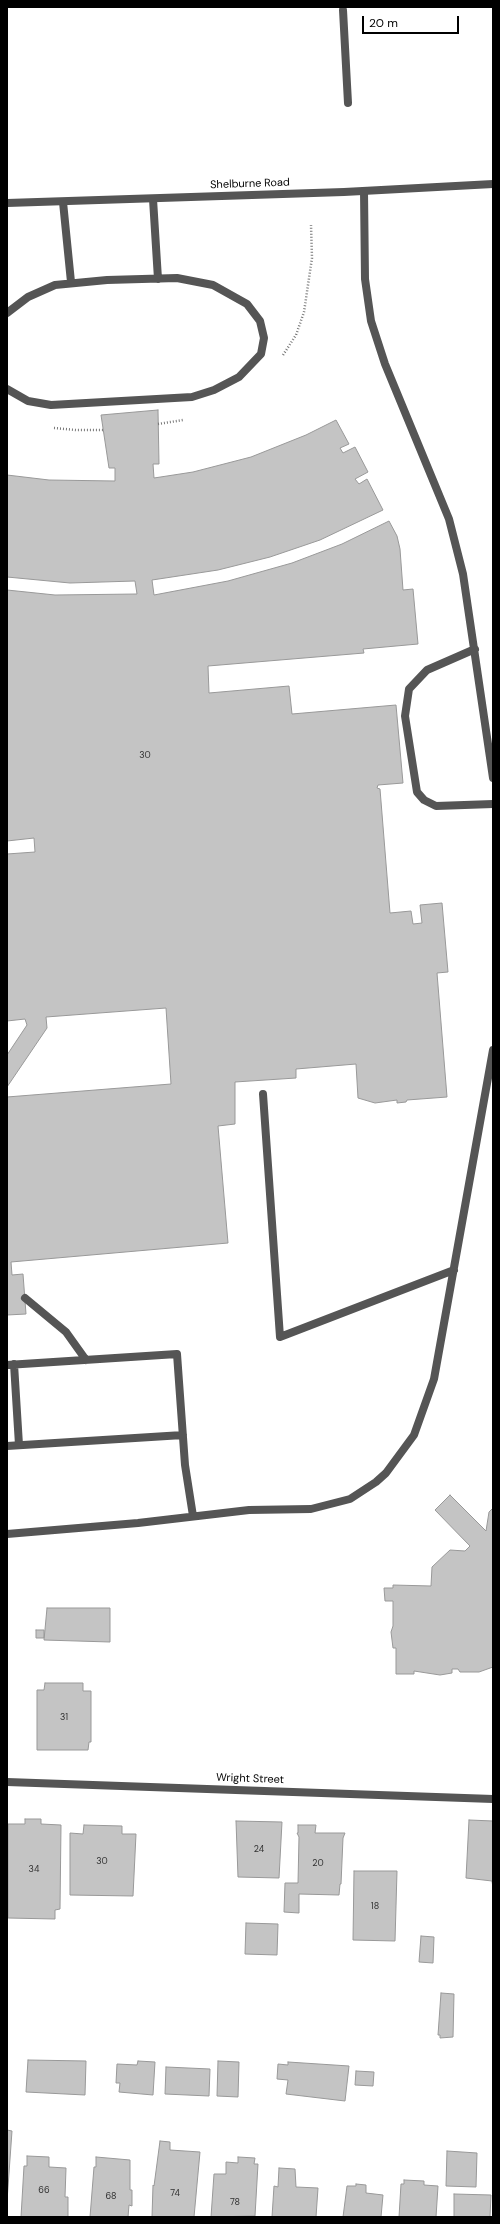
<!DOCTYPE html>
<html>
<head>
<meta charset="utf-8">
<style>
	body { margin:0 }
	#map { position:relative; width:500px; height:2224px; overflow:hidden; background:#fff; font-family:"DM Sans",sans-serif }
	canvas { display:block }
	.frame { position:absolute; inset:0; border:8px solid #000; pointer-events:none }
	.scale { position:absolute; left:362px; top:16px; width:97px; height:18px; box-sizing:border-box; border:2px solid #000; border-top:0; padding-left:5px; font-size:12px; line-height:14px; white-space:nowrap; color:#000; -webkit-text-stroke:3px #fff; paint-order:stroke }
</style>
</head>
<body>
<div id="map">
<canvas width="500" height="2224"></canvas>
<div class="frame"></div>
<div class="scale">20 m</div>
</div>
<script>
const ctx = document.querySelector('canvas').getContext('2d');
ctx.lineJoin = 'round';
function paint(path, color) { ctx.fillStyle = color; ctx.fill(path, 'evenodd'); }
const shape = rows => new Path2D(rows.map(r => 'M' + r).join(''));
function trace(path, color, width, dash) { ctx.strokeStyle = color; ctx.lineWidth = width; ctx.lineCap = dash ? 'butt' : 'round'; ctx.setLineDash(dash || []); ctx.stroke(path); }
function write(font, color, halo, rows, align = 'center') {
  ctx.font = font + ' "DM Sans",sans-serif'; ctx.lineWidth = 3; ctx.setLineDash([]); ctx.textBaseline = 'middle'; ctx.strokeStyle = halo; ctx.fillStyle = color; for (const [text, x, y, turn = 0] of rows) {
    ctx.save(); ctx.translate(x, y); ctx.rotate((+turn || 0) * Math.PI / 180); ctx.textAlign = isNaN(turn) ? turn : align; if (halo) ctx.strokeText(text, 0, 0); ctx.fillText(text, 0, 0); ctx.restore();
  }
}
const building = shape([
	[158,410,159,464,153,464,154,478,193,472,251,457,306,435,336,420,349,444,340,448,343,453,355,447,368,472,355,479,359,484,367,479,383,510,320,540,270,557,218,570,152,580,154,595,228,581,292,563,342,544,389,521,397,536,400,549,403,590,413,589,418,644,363,649,364,653,208,666,209,693,289,686,292,714,396,705,403,783,378,785,377,788,380,789,390,913,411,911,413,924,422,923,420,905,442,903,448,972,437,973,447,1097,407,1100,406,1102,397,1103,397,1100,375,1103,358,1098,356,1064,296,1069,296,1078,235,1082,235,1124,218,1126,228,1243,11,1262,12,1275,23,1274,26,1314,7,1315,7,1097,171,1084,166,1008,46,1017,47,1028,7,1087,7,1055,27,1025,25,1019,7,1021,7,854,35,852,34,838,7,841,7,590,55,595,137,594,135,581,70,583,7,577,7,475,49,480,115,481,115,468,109,468,101,415,158,410],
	[450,1495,486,1531,489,1512,493,1508,493,1667,479,1672,460,1672,458,1669,452,1669,452,1673,440,1675,414,1671,414,1674,396,1674,396,1648,393,1648,391,1632,393,1626,393,1601,385,1601,384,1588,393,1588,393,1585,431,1586,432,1567,450,1550,465,1551,470,1546,435,1510,450,1495],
	[47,1608,110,1608,110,1642,44,1640,47,1608],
	[36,1630,44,1630,44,1638,36,1638,36,1630],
	[45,1683,83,1683,83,1691,91,1691,91,1742,89,1742,88,1750,37,1750,37,1690,44,1690,45,1683],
	[25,1819,41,1819,41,1824,61,1825,60,1909,55,1910,55,1919,8,1918,8,1824,25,1824,25,1819],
	[469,1820,493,1821,493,1888,492,1881,466,1878,469,1820],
	[236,1821,282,1822,279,1878,238,1877,236,1821],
	[84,1825,122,1826,122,1834,136,1834,133,1896,70,1895,70,1833,83,1834,84,1825],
	[298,1825,316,1825,315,1833,345,1833,343,1838,341,1884,340,1884,339,1895,299,1894,299,1913,284,1912,285,1883,298,1883,299,1837,297,1833,298,1833,298,1825],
	[354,1871,397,1871,395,1941,353,1940,354,1871],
	[246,1923,278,1924,277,1955,245,1954,246,1923],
	[421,1936,434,1937,433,1963,419,1962,421,1936],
	[441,1993,454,1994,453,2037,440,2038,440,2035,438,2035,441,1993],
	[28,2060,86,2061,85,2095,26,2092,28,2060],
	[138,2061,155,2062,153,2095,119,2092,120,2083,116,2083,117,2064,137,2065,138,2061],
	[218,2061,239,2062,238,2097,217,2096,218,2061],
	[288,2062,349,2066,345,2101,286,2094,288,2080,277,2079,278,2064,288,2065,288,2062],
	[166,2067,210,2069,209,2096,165,2094,166,2067],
	[356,2071,374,2072,373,2086,355,2085,356,2071],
	[7,2130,12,2131,7,2201,7,2130],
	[160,2141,170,2142,170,2150,200,2152,194,2217,152,2217,153,2185,154,2186,160,2141],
	[447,2151,477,2153,476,2187,446,2186,447,2151],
	[27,2156,49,2157,49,2167,66,2168,65,2197,68,2197,68,2217,21,2217,24,2166,27,2166,27,2156],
	[96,2157,130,2160,130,2190,132,2190,132,2206,129,2205,128,2217,90,2217,94,2167,96,2167,96,2157],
	[238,2157,255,2158,254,2164,258,2164,255,2216,211,2217,214,2174,226,2174,226,2162,238,2163,238,2157],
	[279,2168,295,2169,296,2187,318,2188,316,2217,272,2217,274,2186,278,2187,279,2168],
	[404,2180,424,2181,424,2185,438,2186,436,2217,399,2217,401,2184,404,2184,404,2180],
	[356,2184,366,2185,366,2193,383,2195,381,2217,343,2217,347,2186,356,2186,356,2184],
	[454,2194,491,2195,490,2217,454,2217,454,2194]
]);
paint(building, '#c4c4c4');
trace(building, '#999', 1);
trace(shape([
	[283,355,296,335,304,312,312,258,311,225],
	[158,424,183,420],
	[54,428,76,430,104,430]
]), '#777', 2.5, [1, 2]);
trace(shape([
	[343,10,348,103],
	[364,191,365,279,371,321,385,364,449,519,463,574,493,778],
	[153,199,158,279],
	[63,202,71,282],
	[7,313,28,297,55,285,107,280,177,278,213,285,247,304,260,321,264,338,261,354,239,377,214,390,192,397,51,405,28,401,7,389],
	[475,649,427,670,409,689,405,716,417,792,424,800,436,806,493,804],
	[263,1094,280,1337,454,1270],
	[25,1298,66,1332,86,1360],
	[14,1364,19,1445],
	[7,1365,177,1354,185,1465,193,1516],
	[7,1446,183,1435],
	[7,1534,138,1523,249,1510,311,1509,350,1499,376,1482,386,1473,414,1435,434,1379,493,1050]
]), '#555', 8);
trace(shape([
	[7,203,344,192,493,184],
	[7,1782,493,1799]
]), '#555', 8);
write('9px', '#313131', null, [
	["30",145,756],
	["31",64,1718],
	["24",259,1850],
	["30",102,1862],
	["20",318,1864],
	["34",34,1870],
	["18",375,1907],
	["66",44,2191],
	["74",175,2194],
	["68",111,2197],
	["78",235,2203]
]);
write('11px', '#000', '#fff', [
	["Shelburne Road",250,184,-2],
	["Wright Street",250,1779,2]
]);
</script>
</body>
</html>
